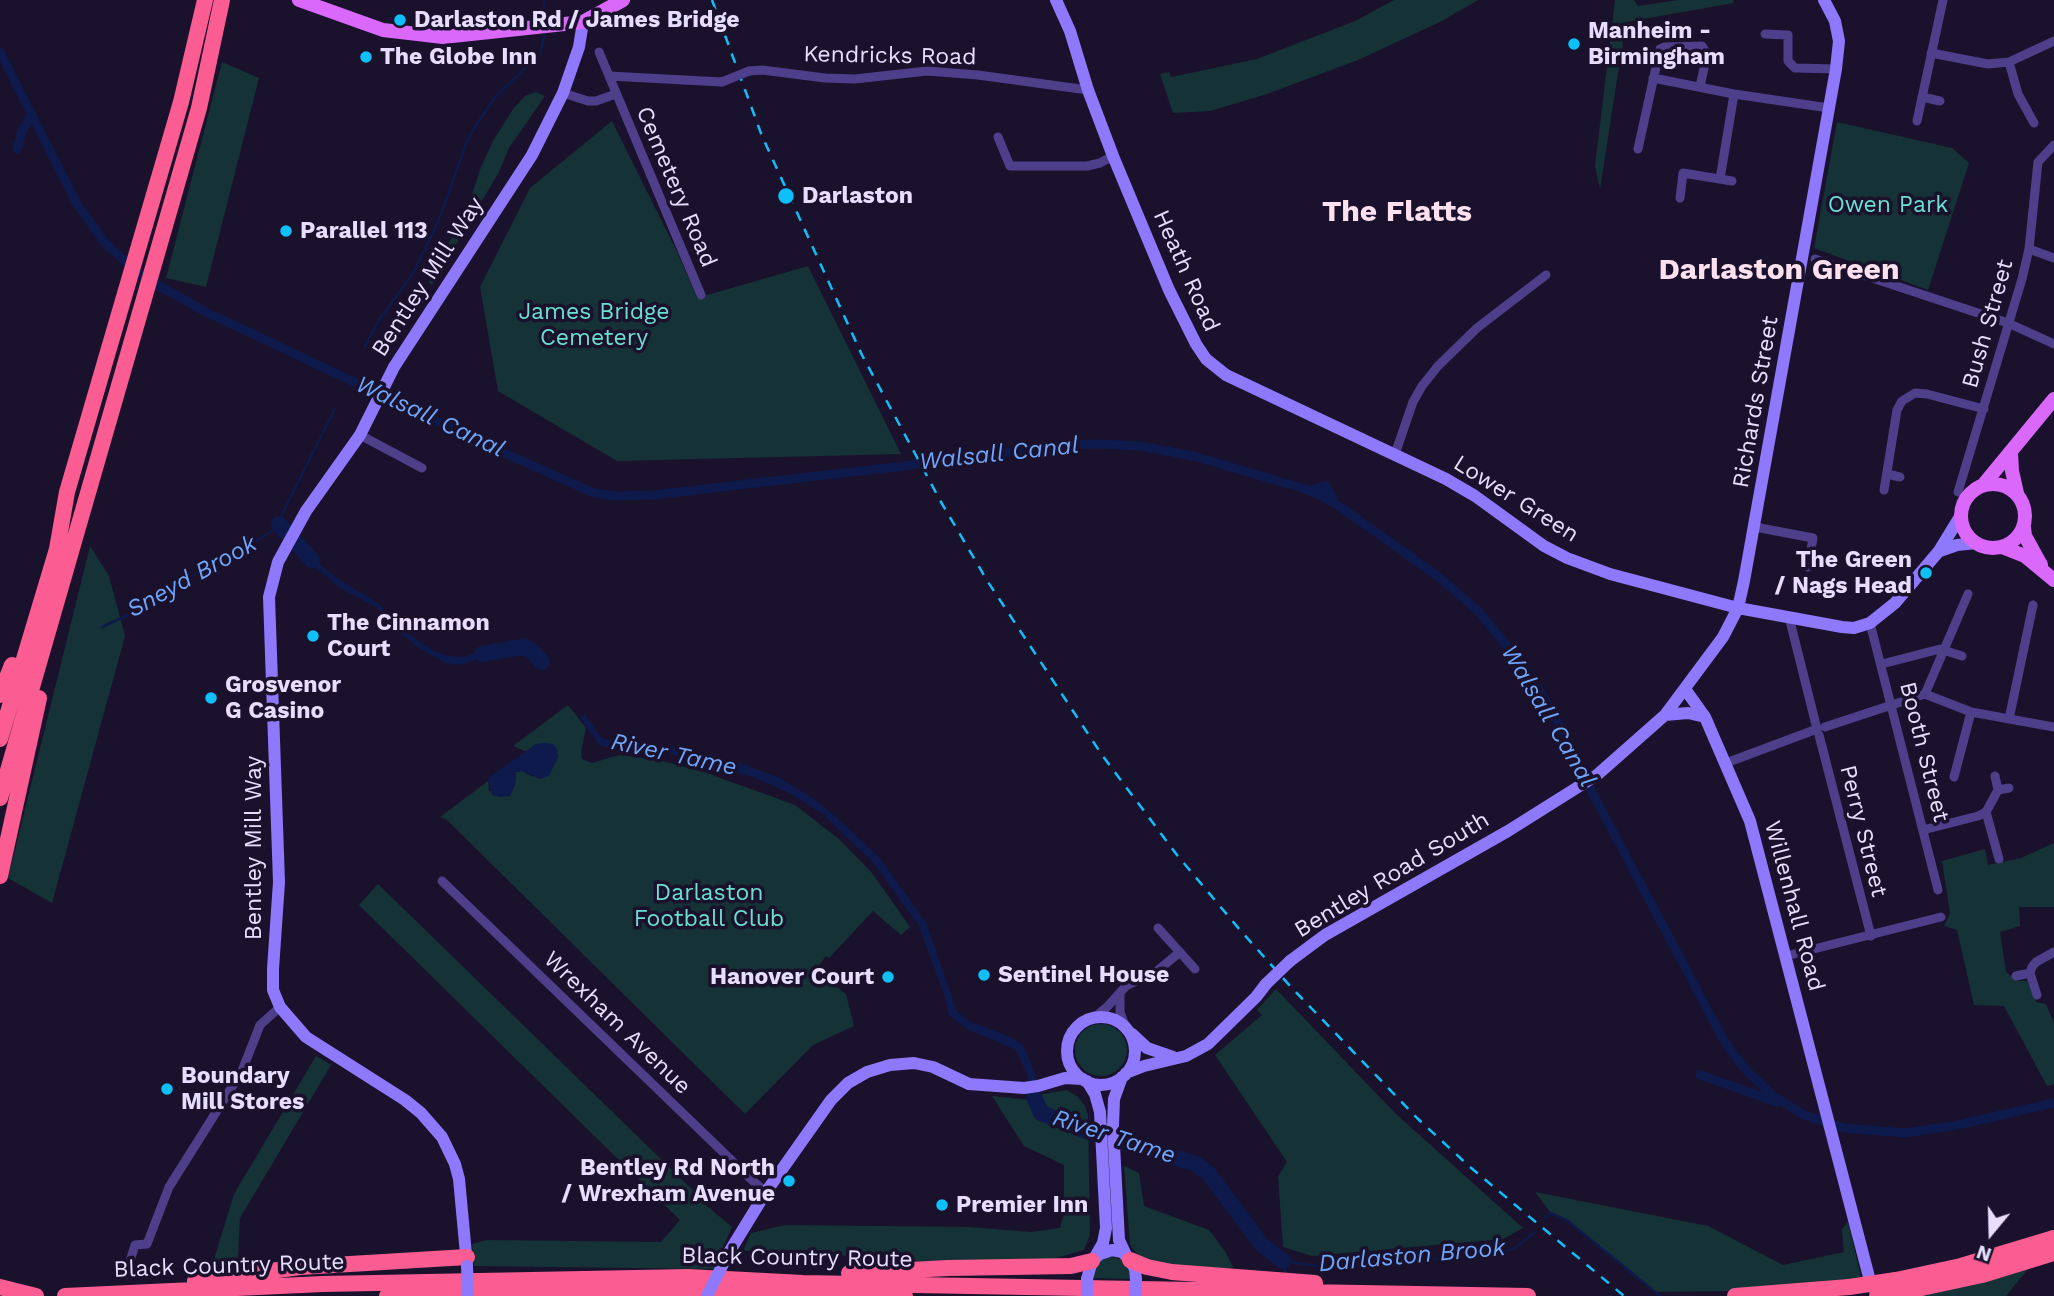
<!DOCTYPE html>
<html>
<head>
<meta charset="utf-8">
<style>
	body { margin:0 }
	#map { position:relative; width:2054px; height:1296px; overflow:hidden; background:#1a122c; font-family:"Work Sans",sans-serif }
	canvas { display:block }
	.north { position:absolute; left:1956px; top:1198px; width:70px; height:70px; -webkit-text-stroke:5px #1a122c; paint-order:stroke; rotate:199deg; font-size:19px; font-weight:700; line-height:28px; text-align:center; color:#e6defe }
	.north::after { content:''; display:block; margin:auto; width:24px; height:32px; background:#e6defe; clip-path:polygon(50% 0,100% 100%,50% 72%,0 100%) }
</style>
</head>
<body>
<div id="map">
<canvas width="2054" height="1296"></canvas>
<div class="north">N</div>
</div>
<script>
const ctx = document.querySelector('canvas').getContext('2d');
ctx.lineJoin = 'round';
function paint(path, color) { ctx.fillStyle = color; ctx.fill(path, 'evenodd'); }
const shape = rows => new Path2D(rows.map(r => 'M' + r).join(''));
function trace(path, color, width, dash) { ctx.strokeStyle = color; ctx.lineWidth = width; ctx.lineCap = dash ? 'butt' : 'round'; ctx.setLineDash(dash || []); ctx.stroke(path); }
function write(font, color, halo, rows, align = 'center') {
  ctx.font = font + ' "Work Sans",sans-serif'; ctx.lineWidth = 7; ctx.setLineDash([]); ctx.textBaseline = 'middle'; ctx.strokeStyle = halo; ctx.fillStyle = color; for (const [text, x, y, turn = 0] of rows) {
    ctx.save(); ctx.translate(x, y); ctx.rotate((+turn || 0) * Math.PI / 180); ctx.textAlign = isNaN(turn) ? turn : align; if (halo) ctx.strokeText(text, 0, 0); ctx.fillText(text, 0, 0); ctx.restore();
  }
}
paint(shape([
	[1394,0,1478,0,1442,21,1358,60,1267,94,1210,111,1173,113,1160,74,1169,72,1171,77,1257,59,1355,21],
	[1615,0,1634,0,1638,6,1678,0,1733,0,1734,3,1626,22,1600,189,1595,166],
	[222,62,259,78,206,287,166,278],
	[536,92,545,96,509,148,499,172,432,285,429,282,431,274,466,212,481,167,494,139,514,108,525,96],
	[612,121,679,256,697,298,808,266,901,454,617,461,498,391,480,287,530,188],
	[1837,122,1952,148,1969,163,1928,290,1814,248],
	[90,546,109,576,125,636,52,903,8,878],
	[568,705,586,728,581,752,582,759,592,763,619,755,658,760,704,772,795,805,839,839,872,873,910,927,901,935,873,911,829,958,826,956,815,971,846,994,854,1026,813,1045,745,1114,447,820,440,817,488,781,489,791,515,785,516,772,522,771,533,777,536,744,527,752,513,746],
	[2054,843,2054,907,2019,907,2020,926,2000,932,2006,972,2017,981,2029,981,2036,1002,2046,1004,2054,1023,2054,1084,2047,1086,2004,1006,1974,1005,1957,930,1944,926,1950,913,1942,861,1985,849,1988,865,2021,858],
	[378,884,702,1199,701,1201,732,1227,713,1269,474,1266,472,1244,486,1240,661,1242,680,1220,359,905],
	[1276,989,1395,1113,1523,1228,1503,1239,1312,1256,1283,1247,1278,1176,1287,1162,1215,1055,1262,1015,1257,1010],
	'1075 1050a26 26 0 1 1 52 0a26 26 0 1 1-52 0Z',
	[316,1056,331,1065,240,1218,238,1257,231,1269,215,1271,212,1266,234,1194],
	[1067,1090,1078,1097,1085,1106,1088,1116,1090,1235,1084,1250,1049,1260,879,1261,807,1250,743,1251,751,1233,785,1225,970,1227,1031,1232,1060,1228,1064,1214,1064,1165,1024,1146,992,1096,1031,1100,1034,1109,1040,1105,1038,1095],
	[1124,1166,1139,1173,1144,1206,1209,1230,1225,1251,1233,1267,1228,1269,1159,1265,1141,1259,1130,1245],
	[1535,1192,1708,1226,1783,1265,1844,1252,1842,1229,1848,1222,1861,1277,1796,1286,1728,1291,1655,1292,1568,1221,1551,1213],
	[1109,1256,1122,1260,1129,1271,1130,1279,1093,1278,1098,1262],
	[2028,1269,2006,1296,1919,1296]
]), '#153236');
paint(shape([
	[1326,481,1330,483,1342,508,1302,488],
	[298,541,306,552,337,578,380,605,410,635,434,651,449,656,463,657,500,645,529,642,545,659,542,662,531,657,505,654,484,657,459,665,445,663,417,647,394,628,376,607,340,588,294,549],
	[585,714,599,735,604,739,669,746,738,762,780,778,814,799,837,818,880,858,927,924,957,1012,971,1022,1013,1038,1023,1045,1035,1072,1040,1105,1046,1111,1039,1117,1034,1109,1027,1075,1016,1050,967,1029,949,1015,944,995,919,926,872,861,821,813,791,794,753,777,674,755,639,749,611,749,599,745,580,718],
	[546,743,553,744,557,749,558,757,549,776,540,779,522,771,516,772,515,785,510,796,500,797,492,795,488,781,490,777,536,744]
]), '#0d1a4b');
trace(shape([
	[544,0,545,22],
	[365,346,379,320,412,275,438,222,468,139,478,122,496,96,540,54,545,32],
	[102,627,128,615,208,566,231,556,274,530,335,409],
	[1545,1218,1551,1213,1568,1221,1660,1296],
	[1283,1261,1324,1267,1497,1254,1515,1248,1535,1232],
	[1283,1261,1286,1274]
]), '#0d1a4b', 2.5);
trace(shape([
	[0,52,77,204,106,244,145,278,204,311,502,452,594,493,616,496,652,495,904,466,1062,445,1099,444,1140,446,1193,456,1302,488,1322,496,1342,508,1440,578,1478,611,1520,661,1544,698,1567,739,1593,794,1723,1039,1743,1067,1772,1095,1804,1115,1844,1128,1905,1133,1953,1126,2054,1103],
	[17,149,22,131,32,114],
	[1700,1075,1777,1102]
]), '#0d1a4b', 9);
trace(shape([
	[279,524,312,560],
	[482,654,523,647,530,649,542,662],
	[1034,1097,1041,1113,1089,1132,1196,1164,1209,1174,1261,1244,1283,1261]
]), '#0d1a4b', 16);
trace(shape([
	[1765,34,1788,35,1788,61,1795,68,1836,69],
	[599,52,701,295],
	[1931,53,1988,64,2009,62,2054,41],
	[2009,62,2018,94,2034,123],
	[749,71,762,70,825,78,855,79,927,71,978,75,1088,90],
	[609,76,722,82],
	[1653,78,1734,94,1829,108],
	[563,93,588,101,596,101,616,94],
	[1922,97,1940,101],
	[1917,121,1943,0],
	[998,137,1010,166,1087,166,1100,163,1113,156],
	[1638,149,1660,49,1665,47,1702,46,1707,54,1700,87],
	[1720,179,1734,94],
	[1680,198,1683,173,1732,181],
	[2029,249,2054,258],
	[1815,259,2008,323,2054,344],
	[360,435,422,468],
	[1395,454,1413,402,1422,386,1438,366,1477,328,1546,275],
	[1887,474,1900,477],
	[1884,490,1897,410,1902,401,1915,393,1927,394,1984,409],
	[1958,492,2022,279,2029,249,2038,162,2054,145],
	[1755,527,1813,538,1808,567],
	[1870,623,1938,890],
	[1882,664,1940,649,1962,656],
	[1925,694,1968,594],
	[2009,719,2033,605],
	[1825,727,1925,694,1971,712,2054,727],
	[1819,735,1871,936],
	[1726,763,1817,729,1789,617],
	[1954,777,1971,712],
	[1998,790,2009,788],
	[1986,812,1999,859],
	[1923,830,1978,816,1986,812,1998,790,1995,776],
	[442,881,754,1182,766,1192],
	[1158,928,1195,969],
	[1786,956,1941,917],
	[2016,976,2030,973],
	[1120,993,1120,1012,1126,1028],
	[2037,995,2030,973,2032,967,2036,962,2054,952],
	[1094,1018,1107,1007,1126,986,1157,971,1180,952],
	[126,1274,135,1245,147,1244,169,1187,242,1071,260,1025,280,1007]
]), '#4d3f8a', 9);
trace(shape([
	[1056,0,1070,31,1088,90,1113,156,1169,290,1196,344,1206,359,1226,375,1446,479,1475,496,1544,546,1567,558,1610,574,1738,608,1842,627,1854,628,1870,623,1895,603,1939,551,1961,515],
	[1940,551,1957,545,1977,543],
	[1685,689,1705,717,1750,821,1869,1277,1874,1289],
	[1665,715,1688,713,1705,717],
	[1290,961,1325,935,1508,831,1597,775,1665,715,1723,637,1738,608,1744,581,1836,69,1839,41,1835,21,1824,0],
	'1067 1051a34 34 0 1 1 68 0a34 34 0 1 1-68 0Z',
	[1132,1034,1147,1048,1173,1057],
	[1126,1073,1144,1066,1186,1056,1208,1044,1256,997,1266,984],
	[1122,1077,1114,1099,1113,1126,1119,1240,1126,1255],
	[1087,1081,1095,1094,1100,1112,1106,1228,1103,1243,1095,1257],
	[728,1254,766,1192,831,1100,848,1083,867,1072,890,1065,914,1063,933,1067,969,1084,1024,1088,1038,1086,1065,1078,1083,1079],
	[467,1265,459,1179,455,1164,442,1137,421,1113,405,1100,306,1037,280,1007,273,990,273,969,279,882,269,597,278,562,306,511,360,435,394,367,532,155,563,93,579,47,583,22],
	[1087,1279,1092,1261,1100,1254,1112,1250,1122,1252,1130,1260,1135,1269,1136,1280]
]), '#8e78fc', 12);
trace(shape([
	[299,0,383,30,443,37,583,22,623,0],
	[2011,452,2012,471,2017,493],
	'1961 516a32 32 0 1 1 64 0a32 32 0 1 1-64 0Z',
	[1984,484,2054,399],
	[2024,527,2025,536,2041,565],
	[2002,547,2025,556,2054,580]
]), '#da68fb', 14);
trace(shape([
	[0,695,12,665],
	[0,739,57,549,67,492,181,102,205,0],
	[0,798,199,108,222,0],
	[0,876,39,698],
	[1130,1260,1147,1267,1172,1272,1315,1283],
	[849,1273,948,1268,1071,1266,1092,1261],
	[1896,1280,1961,1266,2054,1238],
	[195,1281,300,1267,467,1257],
	[0,1287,36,1296],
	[1898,1293,1982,1275,2054,1253],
	[65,1296,323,1284,688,1277,803,1283,1528,1296],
	[387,1296,690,1291,905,1296],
	[1735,1296,1849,1287]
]), '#fb5c91', 16);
trace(shape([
	[712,0,762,136,862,355,941,502,988,582,1102,755,1177,855,1240,930,1291,987,1417,1118,1470,1167,1624,1296]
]), '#0fbff9', 2.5, [10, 9]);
trace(shape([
	[722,82,749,71]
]), '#4d3f8a', 9);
trace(shape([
	[1266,984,1290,961],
	[467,1266,468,1296],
	[707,1296,728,1254],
	[1087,1296,1087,1279],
	[1135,1296,1136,1280]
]), '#8e78fc', 12);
trace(shape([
	[1849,1287,1896,1280],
	[1877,1296,1898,1293]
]), '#fb5c91', 16);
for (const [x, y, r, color] of [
	[400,20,7,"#0fbff9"],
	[1574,44,7,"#0fbff9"],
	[366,57,7,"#0fbff9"],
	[786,196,9,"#0fbff9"],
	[286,231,7,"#0fbff9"],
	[1926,573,7,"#0fbff9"],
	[313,636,7,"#0fbff9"],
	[211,698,7,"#0fbff9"],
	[984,975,7,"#0fbff9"],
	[888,977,7,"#0fbff9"],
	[167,1089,7,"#0fbff9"],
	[789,1181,7,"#0fbff9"],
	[942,1205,7,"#0fbff9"]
]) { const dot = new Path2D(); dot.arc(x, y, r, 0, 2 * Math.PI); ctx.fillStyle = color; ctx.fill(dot); trace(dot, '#1a122c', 2.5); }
write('bold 23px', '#e6defe', '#1a122c', [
	["Darlaston Rd / James Bridge",414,20],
	["Manheim -",1588,31],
	["Birmingham",1588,57],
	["The Globe Inn",380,57],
	["Darlaston",802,196],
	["Parallel 113",300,231],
	["The Green",1912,560,"right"],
	["/ Nags Head",1912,586,"right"],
	["The Cinnamon",327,623],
	["Court",327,649],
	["Grosvenor",225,685],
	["G Casino",225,711],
	["Sentinel House",998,975],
	["Hanover Court",874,977,"right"],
	["Boundary",181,1076],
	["Mill Stores",181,1102],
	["Bentley Rd North",775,1168,"right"],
	["/ Wrexham Avenue",775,1194,"right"],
	["Premier Inn",956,1205]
], 'left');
write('23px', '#e6defe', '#1a122c', [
	["Kendricks Road",890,56,1],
	["Cemetery Road",676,187,67],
	["Heath Road",1186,271,66],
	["Bentley Mill Way",428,277,-57],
	["Bush Street",1988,324,-74],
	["Richards Street",1756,402,-80],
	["Lower Green",1516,499,32],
	["Booth Street",1924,752,76],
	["Perry Street",1863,831,76],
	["Bentley Mill Way",254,848,-90],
	["Bentley Road South",1392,875,-31],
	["Willenhall Road",1794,906,75],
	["Wrexham Avenue",617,1023,44],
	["Black Country Route",797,1258,1],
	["Black Country Route",229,1266,-2]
]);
write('23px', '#6adfd3', '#1a122c', [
	["Owen Park",1888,205],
	["James Bridge",594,312],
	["Cemetery",594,338],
	["Darlaston",709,893],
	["Football Club",709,919]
]);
write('italic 24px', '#6fa6fb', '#1a122c', [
	["Walsall Canal",430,417,25],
	["Walsall Canal",999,454,-6],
	["Sneyd Brook",192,577,-29],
	["Walsall Canal",1548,716,59],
	["River Tame",674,755,12],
	["River Tame",1114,1137,18],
	["Darlaston Brook",1412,1256,-5]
]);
write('bold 30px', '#fee0ef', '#1a122c', [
	["The Flatts",1397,212],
	["Darlaston Green",1779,270]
]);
</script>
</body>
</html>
